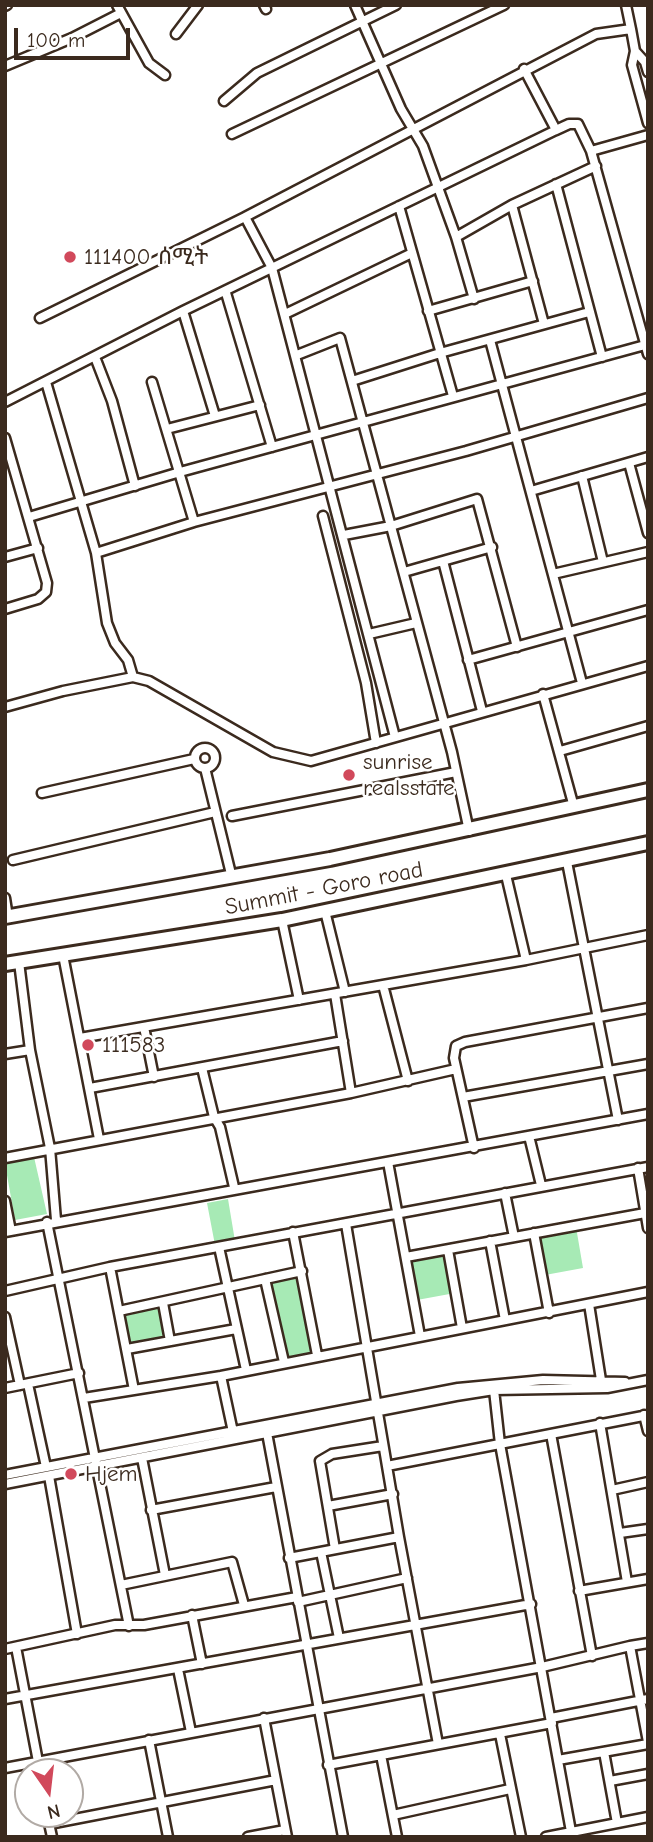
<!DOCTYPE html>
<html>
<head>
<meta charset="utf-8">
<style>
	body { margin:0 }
	#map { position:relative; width:653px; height:1842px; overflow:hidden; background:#fff; font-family:"Comic Neue",sans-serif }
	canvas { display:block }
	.frame { position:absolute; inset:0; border:7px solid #3b2a1e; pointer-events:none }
	.north { position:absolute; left:14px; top:1758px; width:70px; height:70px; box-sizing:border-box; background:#fff; border:2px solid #b1aaa5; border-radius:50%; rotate:166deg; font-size:19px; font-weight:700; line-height:28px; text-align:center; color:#3b2a1e }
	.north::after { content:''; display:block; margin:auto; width:24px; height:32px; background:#d1495b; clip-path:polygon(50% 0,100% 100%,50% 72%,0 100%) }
	.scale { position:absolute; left:14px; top:28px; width:116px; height:32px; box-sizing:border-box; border:4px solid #3b2a1e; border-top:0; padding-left:9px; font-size:21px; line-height:24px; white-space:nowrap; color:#3b2a1e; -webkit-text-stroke:5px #fff; paint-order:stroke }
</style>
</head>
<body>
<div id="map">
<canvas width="653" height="1842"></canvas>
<div class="frame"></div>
<div class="north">N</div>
<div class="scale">100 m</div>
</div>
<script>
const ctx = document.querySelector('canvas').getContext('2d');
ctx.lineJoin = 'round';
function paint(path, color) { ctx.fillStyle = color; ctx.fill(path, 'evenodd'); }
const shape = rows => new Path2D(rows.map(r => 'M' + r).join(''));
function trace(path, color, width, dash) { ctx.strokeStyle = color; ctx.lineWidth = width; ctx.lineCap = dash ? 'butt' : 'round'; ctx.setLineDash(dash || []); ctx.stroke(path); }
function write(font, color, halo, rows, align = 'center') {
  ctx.font = font + ' "Comic Neue","Noto Sans Ethiopic",sans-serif'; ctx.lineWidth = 5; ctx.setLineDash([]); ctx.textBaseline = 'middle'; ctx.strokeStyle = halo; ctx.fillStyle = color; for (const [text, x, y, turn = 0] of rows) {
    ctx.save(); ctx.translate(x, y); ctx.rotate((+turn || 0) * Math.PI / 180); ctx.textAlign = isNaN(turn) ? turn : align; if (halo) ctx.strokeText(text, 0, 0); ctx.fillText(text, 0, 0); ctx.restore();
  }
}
paint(shape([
	[34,1157,47,1214,15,1220,5,1164],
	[228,1199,235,1241,215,1245,207,1203],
	[576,1227,583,1268,545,1275,538,1234],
	[448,1252,455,1293,417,1300,410,1259],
	[301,1276,314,1352,285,1358,270,1283],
	[161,1307,168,1341,128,1348,122,1315]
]), '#a7eab5');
const minor = shape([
	[117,5,149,63,165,75],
	[264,5,266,9],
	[355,5,401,109,423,146,456,237,474,299],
	[626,5,631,29],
	[5,6,7,5],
	[176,34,198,5],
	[635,51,645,62,648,72],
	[5,66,72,38,121,13],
	[224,101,257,73,396,5],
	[556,130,569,124,578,124,591,151,648,354],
	[232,134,504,5],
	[591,151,648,135],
	[556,184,602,357],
	[512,205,544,324],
	[399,206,453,396],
	[456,237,512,205,596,166],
	[226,293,272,447],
	[183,311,215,416],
	[428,311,533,281],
	[285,314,412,253],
	[40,318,245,217],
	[490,340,582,683],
	[297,355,340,338,452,752,469,831],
	[95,357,112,401,135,486],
	[352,381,440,353,589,312],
	[46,382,96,553,107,623,115,643,128,660,133,677],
	[152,382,194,522],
	[5,402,183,311,556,130,524,69],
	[167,429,260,405],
	[5,438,47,583,46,592,38,599,5,609],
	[629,463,648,533],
	[582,476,603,562],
	[531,491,648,457],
	[323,516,366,683,376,743],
	[29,517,180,472,645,345],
	[344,535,391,526,477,499,517,647],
	[96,553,194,522,466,451,648,398],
	[5,557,38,548],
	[443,561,482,711],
	[404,572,492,547],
	[553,574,648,552],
	[369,634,416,623],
	[468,660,648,610],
	[543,694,574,807],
	[5,707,63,691,133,677,149,681,273,752,311,761,648,666],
	[395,737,272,268,245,217,596,34,631,29,635,51,632,65,648,123],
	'195 758a10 10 0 1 1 20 0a10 10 0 1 1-20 0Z',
	[560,751,648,726],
	[205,768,232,878],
	[42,793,194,759],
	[232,816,456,772],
	[13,860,215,812],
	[567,862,618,1120],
	[506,875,526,960],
	[5,898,8,917],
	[325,911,345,992],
	[282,920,299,1000],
	[63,955,99,1139],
	[19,962,30,1050,50,1148,56,1220],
	[383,985,408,1081],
	[335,994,351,1093],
	[144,1027,154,1077],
	[80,1038,526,960,648,935],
	[5,1054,30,1050],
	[202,1068,214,1117,220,1127,234,1187],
	[90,1088,343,1041],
	[463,1097,648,1064],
	[529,1136,541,1185],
	[474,1148,454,1058,456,1046,465,1042,648,1008],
	[5,1158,351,1093,456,1069],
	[388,1162,420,1336],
	[638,1168,648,1228],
	[505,1193,514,1237],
	[5,1201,11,1231],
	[47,1222,129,1626],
	[346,1224,399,1537,438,1744],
	[5,1232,648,1114],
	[293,1232,317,1355],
	[534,1233,549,1313],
	[490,1241,505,1320],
	[219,1247,246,1370],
	[448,1250,462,1328],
	[406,1257,645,1213],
	[110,1267,134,1390],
	[265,1279,284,1362],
	[5,1291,110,1267,648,1167],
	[163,1303,170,1341],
	[589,1304,601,1380],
	[119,1311,302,1271],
	[5,1317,20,1385],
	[127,1349,236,1329],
	[221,1376,233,1432],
	[28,1384,46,1467],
	[5,1388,79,1373],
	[494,1390,500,1444,572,1837],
	[84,1398,221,1376,648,1292],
	[644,1415,648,1431],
	[600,1423,627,1582],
	[267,1433,343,1837],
	[551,1434,592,1656],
	[142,1458,165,1575],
	[387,1466,648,1415],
	[5,1475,458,1388,543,1380,625,1382],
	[49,1476,77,1634],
	[5,1484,456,1396,494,1390,607,1388,648,1380],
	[612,1490,648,1482],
	[328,1506,393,1494],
	[151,1510,276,1487],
	[620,1533,648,1529],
	[335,1549,320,1461,332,1454,383,1446],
	[321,1552,339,1638],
	[289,1558,399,1537],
	[121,1585,232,1562,244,1605],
	[579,1591,648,1579],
	[298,1602,407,1578],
	[192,1615,202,1664],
	[630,1646,648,1643],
	[16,1647,40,1772],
	[5,1649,115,1625,144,1625,297,1597],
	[178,1669,191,1732],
	[5,1699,531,1604],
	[264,1718,287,1837],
	[551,1718,648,1699],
	[500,1734,521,1837],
	[149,1740,168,1837],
	[604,1752,617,1823],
	[381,1755,397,1837],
	[558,1760,648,1744],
	[328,1765,552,1723],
	[5,1768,542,1667,630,1646,648,1742],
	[610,1781,648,1774],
	[47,1814,52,1837],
	[393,1815,510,1789],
	[49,1824,276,1780],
	[248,1837,285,1830],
	[546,1837,648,1817]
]);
const trunk = shape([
	[5,917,330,859,648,790],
	[5,964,282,920,648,843]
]);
trace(minor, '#3b2a1e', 13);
trace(trunk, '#3b2a1e', 18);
trace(minor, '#fff', 8);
trace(trunk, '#fff', 12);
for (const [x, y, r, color] of [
	[70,257,7,"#d1495b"],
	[349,775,7,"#d1495b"],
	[88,1045,7,"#d1495b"],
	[71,1474,7,"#d1495b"]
]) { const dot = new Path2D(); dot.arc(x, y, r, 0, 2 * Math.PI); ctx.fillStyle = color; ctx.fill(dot); trace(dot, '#fff', 2.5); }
write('23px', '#3b2a1e', '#fff', [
	["111400 ሰሚት",84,257],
	["sunrise",363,762],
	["realsstate",363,788],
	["111583",102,1045],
	["Hjem",85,1474]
], 'left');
write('23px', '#3b2a1e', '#fff', [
	["Summit - Goro road",324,889,-11]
]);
</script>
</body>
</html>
